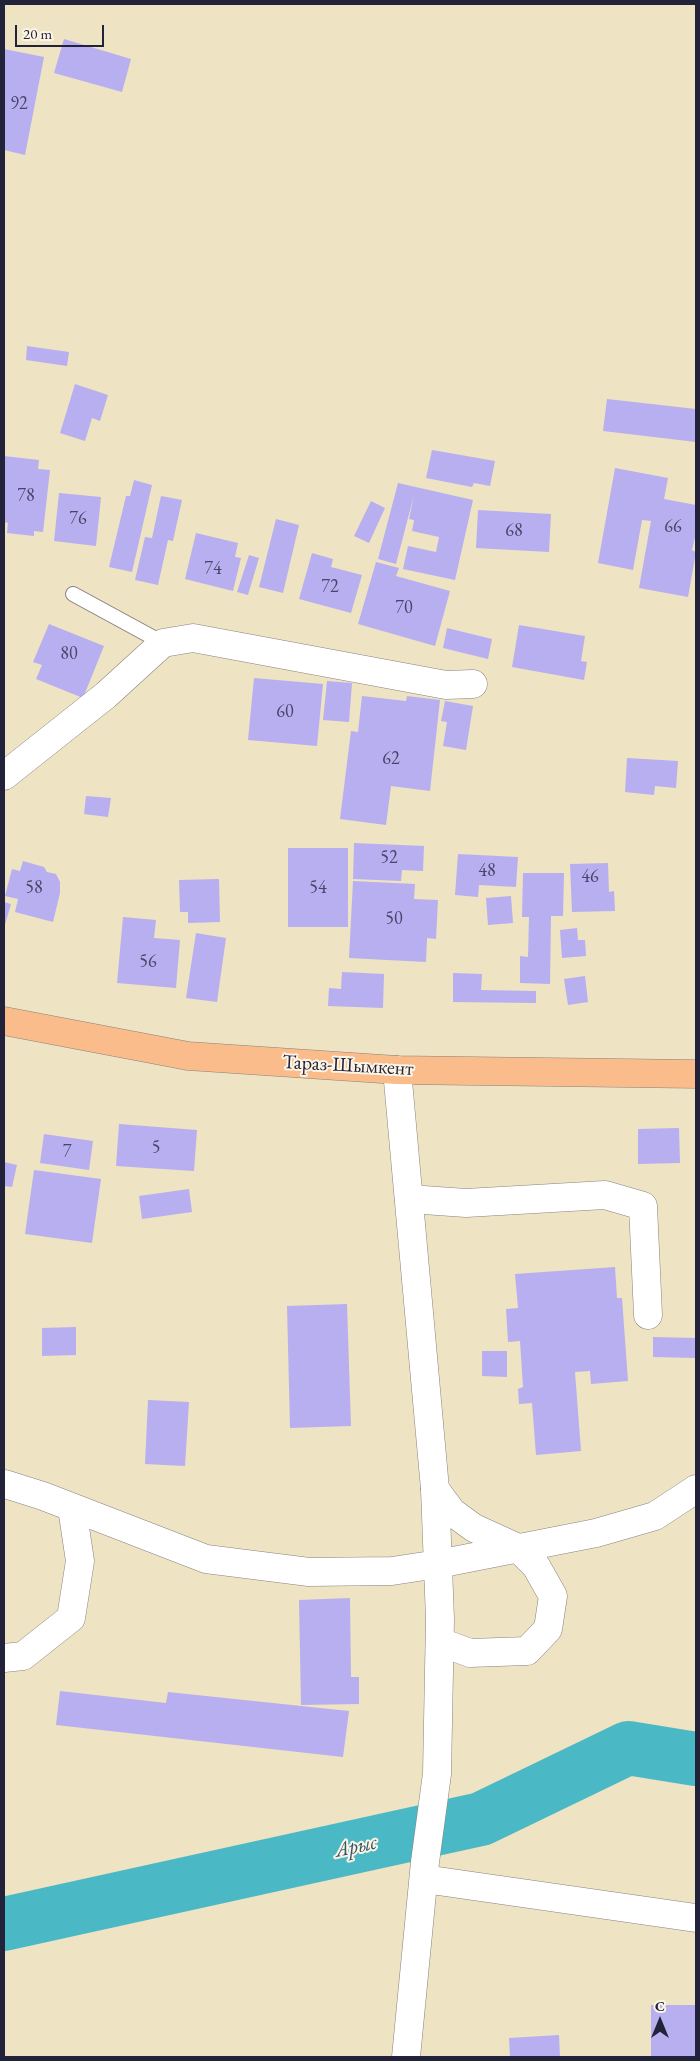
<!DOCTYPE html>
<html>
<head>
<meta charset="utf-8">
<style>
	body { margin:0 }
	#map { position:relative; width:700px; height:2061px; overflow:hidden; background:#eee3c3; font-family:"EB Garamond",serif }
	canvas { display:block }
	.frame { position:absolute; inset:0; border:5px solid #22223b; pointer-events:none }
	.north { position:absolute; left:635px; top:1996px; width:50px; height:50px; -webkit-text-stroke:4px #fcf5e5; paint-order:stroke; rotate:0deg; font-size:14px; font-weight:700; line-height:20px; text-align:center; color:#22223b }
	.north::after { content:''; display:block; margin:auto; width:18px; height:22px; background:#22223b; clip-path:polygon(50% 0,100% 100%,50% 72%,0 100%) }
	.scale { position:absolute; left:15px; top:25px; width:89px; height:22px; box-sizing:border-box; border:2px solid #22223b; border-top:0; padding-left:6px; font-size:15px; line-height:18px; white-space:nowrap; color:#22223b; -webkit-text-stroke:4px #fcf5e5; paint-order:stroke }
</style>
</head>
<body>
<div id="map">
<canvas width="700" height="2061"></canvas>
<div class="frame"></div>
<div class="north">С</div>
<div class="scale">20 m</div>
</div>
<script>
const ctx = document.querySelector('canvas').getContext('2d');
ctx.lineJoin = 'round';
const shape = rows => new Path2D(rows.map(r => 'M' + r).join(''));
function trace(path, color, width, dash) { ctx.strokeStyle = color; ctx.lineWidth = width; ctx.lineCap = dash ? 'butt' : 'round'; ctx.setLineDash(dash || []); ctx.stroke(path); }
function paint(path, color) { ctx.fillStyle = color; ctx.fill(path, 'evenodd'); }
function write(font, color, halo, rows, align = 'center') {
  ctx.font = font + ' "EB Garamond",serif'; ctx.lineWidth = 4; ctx.setLineDash([]); ctx.textBaseline = 'middle'; ctx.strokeStyle = halo; ctx.fillStyle = color; for (const [text, x, y, turn = 0] of rows) {
    ctx.save(); ctx.translate(x, y); ctx.rotate((+turn || 0) * Math.PI / 180); ctx.textAlign = isNaN(turn) ? turn : align; if (halo) ctx.strokeText(text, 0, 0); ctx.fillText(text, 0, 0); ctx.restore();
  }
}
trace(shape([
	[4,1924,481,1819,628,1748,696,1759]
]), '#4bb9c5', 54);
paint(shape([
	[64,39,131,59,122,92,54,73],
	[4,49,44,57,25,155,4,150],
	[27,346,69,352,67,366,26,360],
	[75,384,108,395,100,421,92,418,85,441,60,433],
	[607,399,696,409,696,442,603,431],
	[432,450,495,461,490,486,474,483,472,487,426,478],
	[4,456,39,460,38,469,50,470,43,532,34,531,34,536,7,533,8,523,4,522],
	[615,468,668,478,664,499,696,505,696,533,692,550,696,552,688,597,639,588,651,521,642,520,633,570,598,563],
	[134,480,152,485,132,572,109,567,126,496,130,496],
	[398,483,473,500,455,580,403,569,408,546,436,552,439,537,412,531,414,520,409,519,414,495,396,564,378,559],
	[59,493,101,497,96,546,54,541],
	[161,496,182,500,173,541,168,540,158,585,135,580,145,537,152,538],
	[371,501,385,508,369,543,354,536],
	[478,510,551,514,549,552,476,548],
	[276,519,299,525,283,593,259,587],
	[196,533,238,543,235,557,241,558,233,591,185,579],
	[312,553,333,559,331,567,362,575,351,613,299,599],
	[249,555,259,558,248,595,237,592],
	[376,562,399,568,396,576,450,591,435,646,358,624],
	[49,624,104,646,83,698,36,679,42,665,33,662],
	[519,625,585,636,581,661,587,662,584,680,512,667],
	[447,628,492,639,488,659,443,648],
	[254,678,323,684,317,746,248,740],
	[327,681,352,683,349,722,323,720],
	[362,696,406,701,407,696,440,700,430,791,391,786,386,825,340,819,351,731,358,732],
	[445,701,473,706,466,750,443,746,447,722,441,721],
	[627,758,678,761,676,788,655,786,654,795,625,792],
	[86,796,111,798,108,817,84,814],
	[354,843,424,846,423,871,402,870,401,881,353,879],
	[288,848,348,848,348,927,288,927],
	[458,854,518,857,516,887,479,885,478,897,455,895],
	[23,861,44,867,47,872,56,874,60,882,60,893,53,922,15,912,18,899,5,896,12,869,20,871],
	[608,863,609,892,614,891,615,911,572,912,570,864],
	[523,873,564,873,563,916,551,916,550,984,520,983,520,956,528,957,529,917,522,917],
	[219,879,220,922,188,923,188,912,180,912,179,880],
	[353,881,415,884,414,899,438,900,436,939,427,938,426,962,349,958],
	[511,896,513,923,488,925,486,898],
	[4,902,11,904,4,928],
	[123,917,156,920,154,938,180,940,176,988,117,983],
	[577,928,578,940,585,940,586,956,562,958,560,930],
	[196,933,226,938,217,1002,186,998],
	[342,972,384,974,383,1008,328,1006,329,988,341,989],
	[453,973,482,974,481,990,536,991,536,1003,453,1002],
	[585,976,588,1002,568,1005,564,979],
	[119,1124,197,1130,194,1171,116,1166],
	[679,1128,680,1163,638,1164,638,1129],
	[44,1134,93,1141,89,1170,40,1163],
	[4,1162,17,1165,12,1187,4,1186],
	[34,1170,101,1179,92,1243,25,1234],
	[189,1189,192,1212,142,1219,139,1196],
	[615,1267,617,1298,622,1298,628,1381,591,1384,590,1371,575,1372,581,1451,536,1455,532,1403,519,1404,518,1389,523,1387,520,1341,508,1342,506,1309,518,1308,515,1274],
	[347,1304,351,1426,290,1428,287,1306],
	[76,1327,76,1355,42,1356,42,1328],
	[653,1337,696,1338,696,1358,653,1357],
	[482,1351,507,1351,507,1377,482,1376],
	[148,1400,189,1402,185,1466,145,1464],
	[350,1598,351,1677,359,1677,359,1704,301,1705,299,1600],
	[60,1691,166,1703,168,1692,349,1711,343,1757,56,1725],
	[651,2005,696,2005,696,2057,651,2057],
	[559,2035,560,2057,510,2057,509,2038]
]), '#b8aff0');
const service = shape([
	[73,594,163,643]
]);
const minor = shape([
	[4,776,106,695,163,643,193,638,446,685,473,684],
	[409,1199,466,1203,605,1195,643,1206,648,1315],
	[5,1484,43,1496,206,1559,309,1572,392,1571,438,1564,596,1533,655,1516,696,1489],
	[435,1489,452,1512,474,1528,518,1548,536,1566,553,1596,548,1629,527,1651,470,1653,440,1642],
	[4,1658,23,1656,71,1618,80,1561,72,1508],
	[424,1879,696,1918]
]);
const tertiary = shape([
	[397,1070,435,1489,440,1619,437,1774,425,1862,406,2057]
]);
const primary = shape([
	[4,1021,188,1056,397,1070,696,1074]
]);
trace(service, '#88827f', 16);
trace(minor, '#88827f', 29);
trace(tertiary, '#88827f', 29);
trace(primary, '#88827f', 29);
trace(service, '#fff', 14);
trace(minor, '#fff', 28);
trace(tertiary, '#fff', 28);
trace(primary, '#f9bc8a', 28);
write('18px', '#484568', null, [
	["92",19,104],
	["78",26,496],
	["76",78,519],
	["66",673,527],
	["68",514,531],
	["74",213,569],
	["72",330,587],
	["70",404,608],
	["80",69,654],
	["60",285,712],
	["62",391,759],
	["52",389,858],
	["48",487,871],
	["46",590,877],
	["58",34,888],
	["54",318,888],
	["50",394,919],
	["56",148,962],
	["5",156,1148],
	["7",67,1152]
]);
write('20px', '#22223b', '#fcf5e5', [
	["Тараз-Шымкент",348,1066,3]
]);
write('italic 21px', '#30576b', '#fcf5e5', [
	["Арыс",356,1847,-12]
]);
</script>
</body>
</html>
